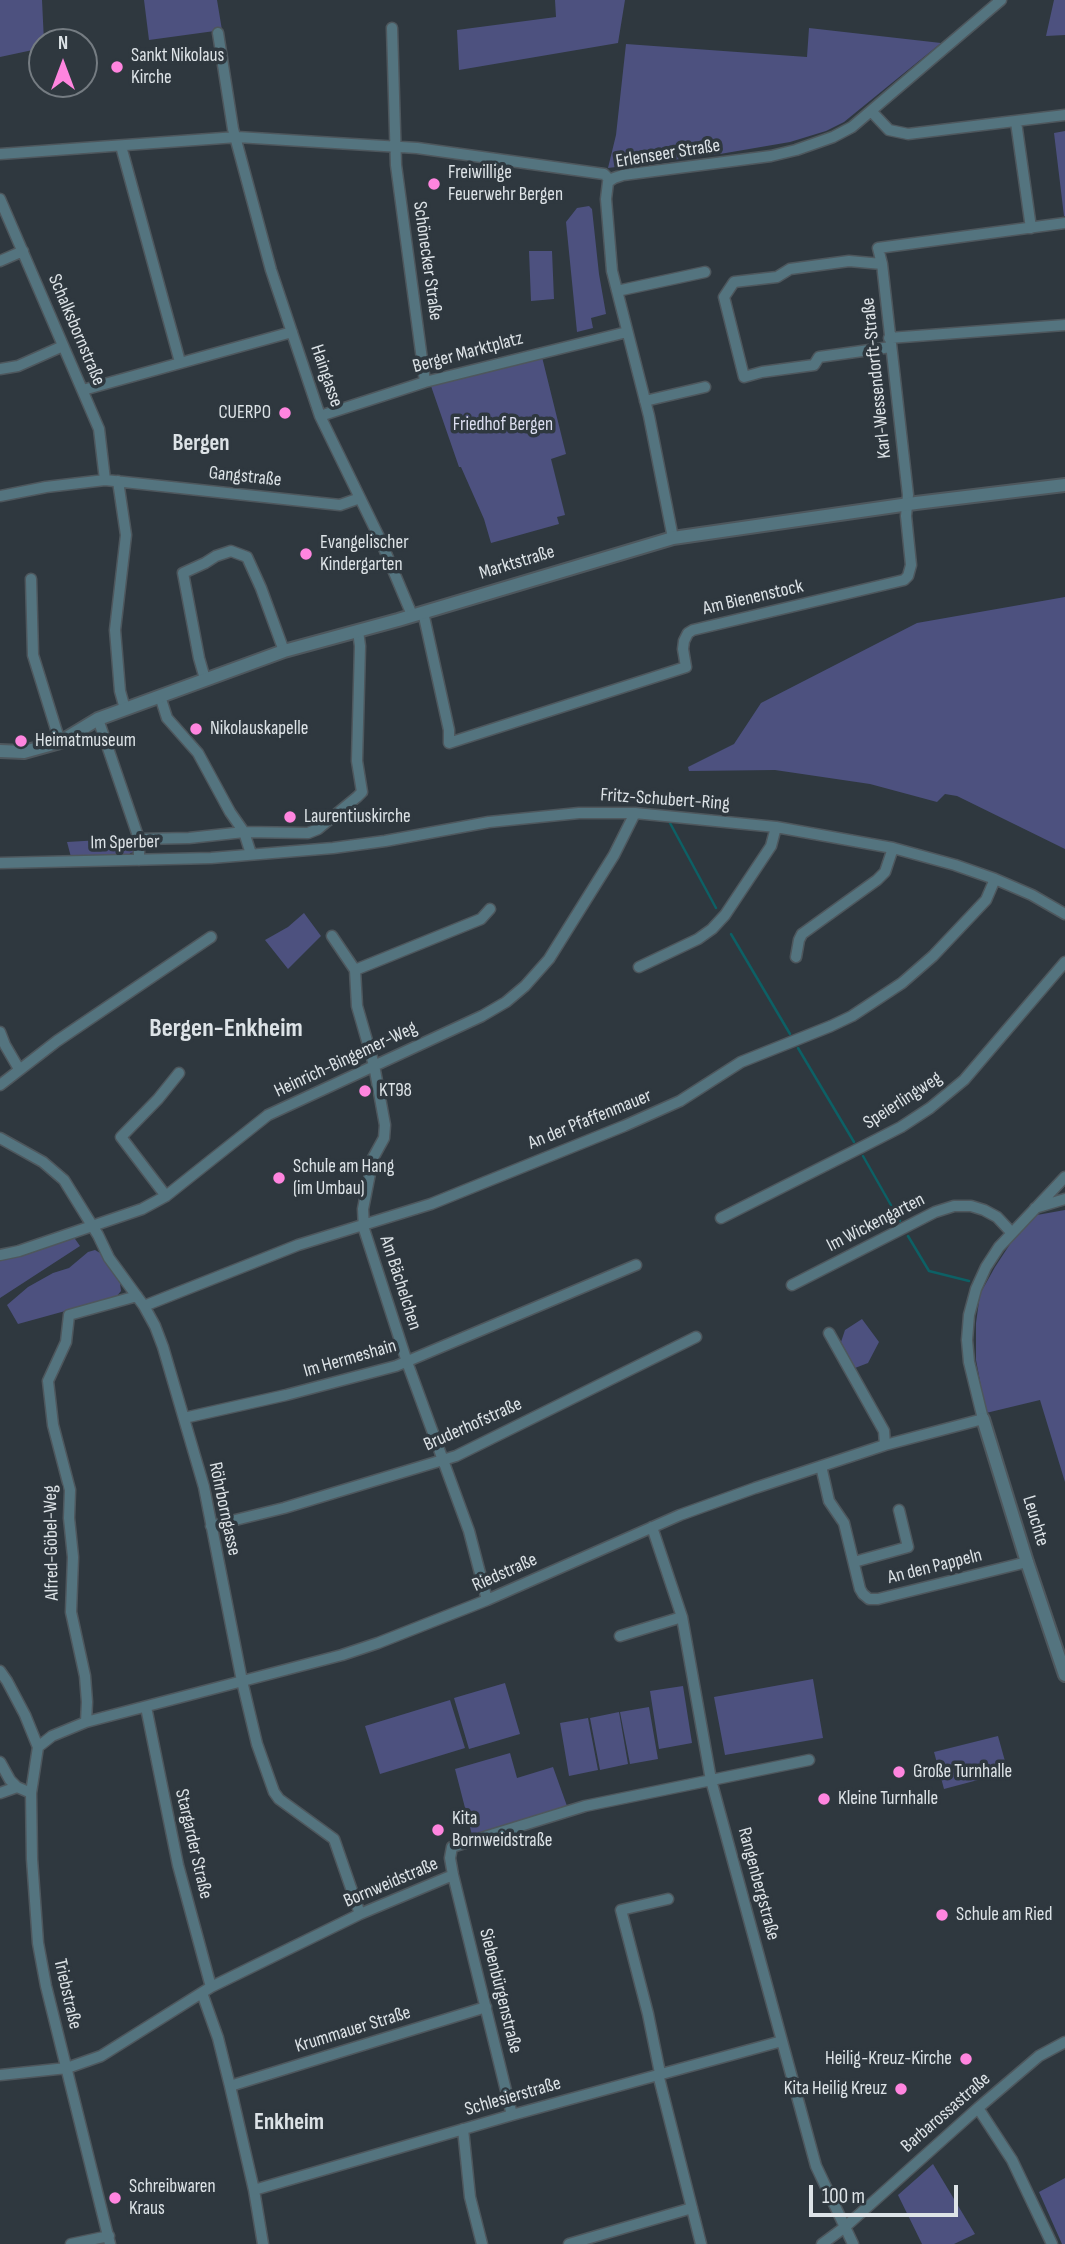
<!DOCTYPE html>
<html>
<head>
<meta charset="utf-8">
<style>
	body { margin:0 }
	#map { position:relative; width:1065px; height:2244px; overflow:hidden; background:#2f383f; font-family:"Sofia Sans Condensed",sans-serif }
	canvas { display:block }
	.north { position:absolute; left:28px; top:28px; width:70px; height:70px; box-sizing:border-box; background:#2f383f; border:2px solid #757c82; border-radius:50%; rotate:0deg; font-size:19px; font-weight:700; line-height:28px; text-align:center; color:#dde3e7 }
	.north::after { content:''; display:block; margin:auto; width:24px; height:32px; background:#ff85df; clip-path:polygon(50% 0,100% 100%,50% 72%,0 100%) }
	.scale { position:absolute; left:809px; top:2185px; width:149px; height:32px; box-sizing:border-box; border:4px solid #dde3e7; border-top:0; padding-left:9px; font-size:21px; line-height:24px; white-space:nowrap; color:#dde3e7; -webkit-text-stroke:5px #2f383f; paint-order:stroke }
</style>
</head>
<body>
<div id="map">
<canvas width="1065" height="2244"></canvas>
<div class="north">N</div>
<div class="scale">100 m</div>
</div>
<script>
const ctx = document.querySelector('canvas').getContext('2d');
ctx.lineJoin = 'round';
function paint(path, color) { ctx.fillStyle = color; ctx.fill(path, 'evenodd'); }
const shape = rows => new Path2D(rows.map(r => 'M' + r).join(''));
function trace(path, color, width, dash) { ctx.strokeStyle = color; ctx.lineWidth = width; ctx.lineCap = dash ? 'butt' : 'round'; ctx.setLineDash(dash || []); ctx.stroke(path); }
function write(font, color, halo, rows, align = 'center') {
  ctx.font = font + ' "Sofia Sans Condensed",sans-serif'; ctx.lineWidth = 7; ctx.setLineDash([]); ctx.textBaseline = 'middle'; ctx.strokeStyle = halo; ctx.fillStyle = color; for (const [text, x, y, turn = 0] of rows) {
    ctx.save(); ctx.translate(x, y); ctx.rotate((+turn || 0) * Math.PI / 180); ctx.textAlign = isNaN(turn) ? turn : align; if (halo) ctx.strokeText(text, 0, 0); ctx.fillText(text, 0, 0); ctx.restore();
  }
}
paint(shape([
	[0,0,42,0,44,42,42,42,42,48,0,57],
	[144,0,217,0,222,30,149,40],
	[555,0,625,0,618,43,459,70,457,30,556,17],
	[1054,0,1065,0,1065,35,1046,36],
	[809,28,941,43,844,122,826,131,790,142,720,154,608,168,616,135,626,44,807,57],
	[1065,131,1065,216,1064,216,1054,133],
	[589,206,592,209,599,274,606,314,591,318,593,328,577,332,566,222,577,208],
	[529,251,552,251,554,299,531,301],
	[542,357,566,454,551,459,565,515,557,517,559,524,491,543,484,519,461,467,459,467,431,386],
	[1065,597,1065,849,957,796,945,794,937,802,870,784,775,770,689,771,688,767,734,744,761,703,917,623],
	[134,838,135,852,130,853,129,856,71,857,67,842],
	[304,913,321,936,288,969,265,940,288,927],
	[1065,1210,1065,1482,1040,1400,986,1413,976,1360,976,1323,980,1294,995,1267,1016,1235,1028,1222,1037,1215],
	[73,1236,80,1246,0,1298,0,1260],
	[95,1250,100,1253,120,1283,121,1291,116,1297,18,1324,7,1305,28,1287,53,1273,69,1268,88,1252],
	[862,1319,879,1342,868,1363,855,1368,841,1342,845,1330],
	[813,1679,823,1738,725,1755,714,1697],
	[505,1683,520,1734,469,1749,454,1698],
	[683,1686,692,1743,659,1749,650,1691],
	[450,1700,465,1748,380,1774,365,1726],
	[649,1707,658,1759,630,1764,620,1712],
	[619,1712,628,1764,600,1770,590,1718],
	[588,1718,598,1770,569,1776,560,1723],
	[998,1736,1008,1772,944,1789,934,1752],
	[510,1753,517,1778,553,1767,567,1806,472,1835,455,1769],
	[933,2164,975,2234,954,2244,922,2244,898,2195],
	[1065,2178,1065,2244,1062,2244,1039,2192]
]), '#4d517f');
trace(shape([
	[643,802,649,806],
	[670,823,716,908],
	[731,934,790,1034],
	[798,1048,854,1142],
	[863,1156,900,1221],
	[908,1236,929,1271,969,1281]
]), '#0d6065', 2.5);
const minor = shape([
	[392,28,396,165,425,382],
	[218,33,233,129,271,270,320,416,380,539,412,615],
	[871,111,889,130,908,134,1065,115],
	[1016,122,1031,228],
	[121,146,180,362],
	[0,154,237,137,417,148,604,174,610,180],
	[0,199,99,429,105,480],
	[0,261,23,251],
	[882,264,849,261,790,269,777,277,734,282,724,297,744,377,762,372,814,365,819,357,891,347],
	[617,291,705,272],
	[889,338,1065,325],
	[0,369,18,366,63,346],
	[83,390,292,332],
	[645,401,705,387],
	[320,416,425,382,627,332],
	[118,481,126,535,115,630,120,691,125,709],
	[0,496,46,487,105,480,340,505,360,498],
	[673,538,649,416,612,271,606,199,608,182,614,178,623,175,771,156,796,150,833,137,852,127,1001,0],
	[31,579,33,655,60,742],
	[423,612,449,730,449,743,686,667,683,649,684,641,688,633,693,630,904,580,908,576,911,565,906,516,908,495,882,264,878,248,1065,223],
	[205,679,199,658,183,573,205,563,216,556,231,551,247,557,261,588,284,651],
	[160,696,167,718,198,753,230,812,244,832,251,854],
	[98,719,139,839,139,860],
	[139,839,189,838,244,832,308,833,318,829,357,797,362,792,357,761,360,646,358,631],
	[0,863,211,858,333,848,385,841,489,822,579,813,635,813,776,827,893,848,955,865,995,879,1032,895,1065,914],
	[332,936,355,970,357,1006,374,1065,385,1125,384,1138,373,1158,363,1209,364,1229,407,1362,469,1531,487,1600],
	[796,957,799,940,802,934,877,880,885,872,893,848],
	[639,967,698,939,712,929,725,915,771,846,776,827],
	[355,970,481,919,490,909],
	[0,1032,5,1045,19,1069],
	[0,1085,57,1041,211,937],
	[0,1138,43,1162,64,1180,98,1235,109,1258,144,1306,155,1326,163,1347,204,1487,242,1681,257,1744,274,1792,279,1799,334,1839,360,1914],
	[166,1196,121,1137,158,1099,179,1073],
	[1035,1208,1065,1199],
	[721,1218,862,1147,901,1127,930,1108,964,1080,1065,962],
	[0,1255,19,1251,142,1209,166,1196,268,1115,482,1016,506,1002,525,986,549,959,614,855,635,813],
	[792,1285,935,1212,954,1206,971,1206,984,1210,997,1217,1012,1233],
	[144,1306,298,1245,431,1204,624,1126,680,1101,741,1062,831,1026,852,1016,902,983,933,956,986,900,995,879],
	[829,1333,884,1431,885,1445],
	[184,1418,286,1395,396,1366,636,1265],
	[821,1466,829,1501,844,1523,860,1589,863,1594,869,1599,878,1599,1027,1562],
	[211,1526,284,1508,456,1456,696,1337],
	[652,1527,682,1617,711,1780,816,2166,853,2244],
	[854,1562,908,1547,899,1510],
	[620,1636,682,1617],
	[0,1671,7,1681,25,1715,38,1747],
	[146,1707,178,1865,211,1987],
	[86,1722,87,1702,85,1676,71,1612,73,1557,69,1518,70,1490,53,1425,48,1381,66,1342,69,1315,137,1296],
	[38,1747,52,1736,86,1722,342,1655,378,1643,487,1600,680,1515,755,1488,885,1445,983,1419,969,1362,967,1340,969,1315,976,1289,986,1267,999,1247,1065,1177],
	[38,1747,31,1793,32,1859,38,1943,46,1986,110,2244],
	[0,1762,10,1780,17,1787],
	[0,1793,17,1787,31,1793],
	[202,1993,218,2038,230,2086,254,2190,263,2244],
	[660,2073,648,2014,621,1910,668,1899],
	[658,2074,701,2244],
	[0,2075,67,2068,101,2056,211,1987,360,1914,453,1875],
	[230,2086,486,2007],
	[978,2108,1012,2160,1052,2244],
	[512,2115,453,1875,450,1858,452,1847,585,1806,809,1760],
	[463,2129,470,2197,482,2244],
	[254,2190,512,2115,782,2041],
	[71,2244,109,2236],
	[569,2244,692,2208],
	[822,2244,845,2227,978,2108,1025,2068,1039,2056,1065,2042]
]);
const tertiary = shape([
	[0,751,24,752,60,742,98,719,284,651,398,620,673,538,916,503,1065,485],
	[983,1419,1027,1562,1065,1675]
]);
trace(minor, '#4e575d', 13);
trace(tertiary, '#4e575d', 16);
trace(minor, '#54747f', 10);
trace(tertiary, '#54747f', 12);
for (const [x, y, r, color] of [
	[117,67,7,"#ff85df"],
	[434,184,7,"#ff85df"],
	[285,413,7,"#ff85df"],
	[306,554,7,"#ff85df"],
	[196,729,7,"#ff85df"],
	[21,741,7,"#ff85df"],
	[290,817,7,"#ff85df"],
	[365,1091,7,"#ff85df"],
	[279,1178,7,"#ff85df"],
	[899,1772,7,"#ff85df"],
	[824,1799,7,"#ff85df"],
	[438,1830,7,"#ff85df"],
	[942,1915,7,"#ff85df"],
	[966,2059,7,"#ff85df"],
	[901,2089,7,"#ff85df"],
	[115,2198,7,"#ff85df"]
]) { const dot = new Path2D(); dot.arc(x, y, r, 0, 2 * Math.PI); ctx.fillStyle = color; ctx.fill(dot); trace(dot, '#2f383f', 2.5); }
write('19px', '#dde3e7', '#2f383f', [
	["Sankt Nikolaus",131,56],
	["Kirche",131,78],
	["Freiwillige",448,173],
	["Feuerwehr Bergen",448,195],
	["CUERPO",271,413,"right"],
	["Evangelischer",320,543],
	["Kindergarten",320,565],
	["Nikolauskapelle",210,729],
	["Heimatmuseum",35,741],
	["Laurentiuskirche",304,817],
	["KT98",379,1091],
	["Schule am Hang",293,1167],
	["(im Umbau)",293,1189],
	["Große Turnhalle",913,1772],
	["Kleine Turnhalle",838,1799],
	["Kita",452,1819],
	["Bornweidstraße",452,1841],
	["Schule am Ried",956,1915],
	["Heilig-Kreuz-Kirche",952,2059,"right"],
	["Kita Heilig Kreuz",887,2089,"right"],
	["Schreibwaren",129,2187],
	["Kraus",129,2209]
], 'left');
write('19px', '#dde3e7', '#2f383f', [
	["Erlenseer Straße",668,154,-9],
	["Schönecker Straße",427,261,82],
	["Schalksbornstraße",76,330,67],
	["Berger Marktplatz",468,353,-15],
	["Haingasse",326,376,71],
	["Karl-Wessendorft-Straße",877,378,-96],
	["Gangstraße",245,477,6],
	["Marktstraße",517,563,-17],
	["Am Bienenstock",753,598,-13],
	["Fritz-Schubert-Ring",665,800,4],
	["Im Sperber",125,843,-1],
	["Heinrich-Bingemer-Weg",346,1060,-25],
	["Speierlingweg",903,1101,-33],
	["An der Pfaffenmauer",590,1120,-22],
	["Im Wickengarten",876,1223,-27],
	["Am Bächelchen",400,1283,72],
	["Im Hermeshain",350,1359,-16],
	["Bruderhofstraße",473,1425,-24],
	["Röhrborngasse",224,1509,78],
	["Leuchte",1035,1521,73],
	["Alfred-Göbel-Weg",52,1543,-91],
	["An den Pappeln",935,1567,-14],
	["Riedstraße",505,1573,-24],
	["Stargarder Straße",193,1844,77],
	["Bornweidstraße",391,1883,-23],
	["Rangenbergstraße",758,1884,75],
	["Siebenbürgenstraße",500,1991,76],
	["Triebstraße",67,1994,77],
	["Krummauer Straße",353,2030,-17],
	["Schlesierstraße",513,2097,-16],
	["Barbarossastraße",946,2113,-41]
]);
write('19px', '#dcdef0', '#2f383f', [
	["Friedhof Bergen",503,425]
]);
write('bold 23px', '#dde3e7', '#2f383f', [
	["Bergen",201,444],
	["Enkheim",289,2123]
]);
write('bold 26px', '#dde3e7', '#2f383f', [
	["Bergen-Enkheim",226,1029]
]);
</script>
</body>
</html>
